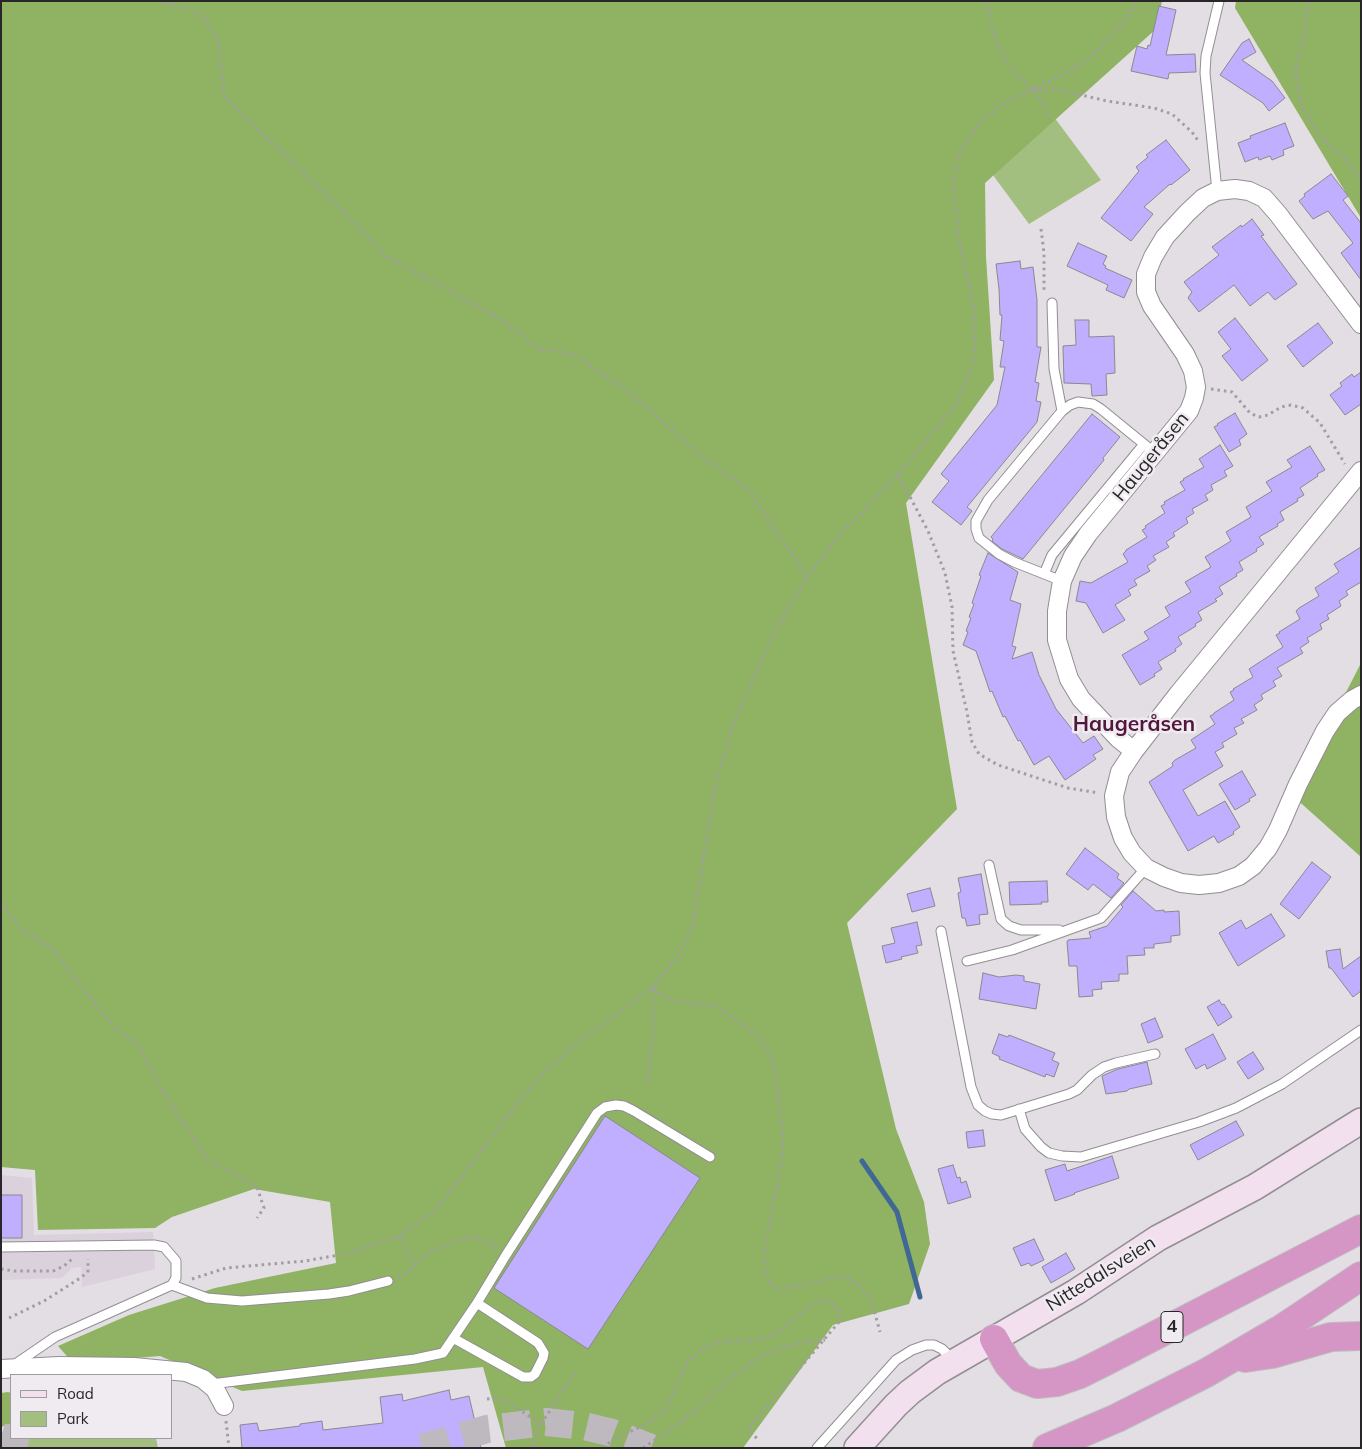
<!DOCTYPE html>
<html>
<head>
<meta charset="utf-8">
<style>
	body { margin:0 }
	#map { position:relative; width:1362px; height:1449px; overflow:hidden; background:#e2dee3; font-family:Mulish,sans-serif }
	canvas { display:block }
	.frame { position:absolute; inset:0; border:2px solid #282628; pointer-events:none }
	.legend { position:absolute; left:10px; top:1374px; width:162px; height:65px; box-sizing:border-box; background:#efebf0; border:1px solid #9f9ca0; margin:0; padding:6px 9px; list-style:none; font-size:15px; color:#282628 }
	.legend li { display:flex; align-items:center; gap:10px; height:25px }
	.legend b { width:25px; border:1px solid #9f9ca0 }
</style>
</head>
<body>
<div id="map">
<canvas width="1362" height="1449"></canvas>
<div class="frame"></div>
<ul class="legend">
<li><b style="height:6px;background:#f2e0ee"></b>Road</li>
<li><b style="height:14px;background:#a2bf7f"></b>Park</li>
</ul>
</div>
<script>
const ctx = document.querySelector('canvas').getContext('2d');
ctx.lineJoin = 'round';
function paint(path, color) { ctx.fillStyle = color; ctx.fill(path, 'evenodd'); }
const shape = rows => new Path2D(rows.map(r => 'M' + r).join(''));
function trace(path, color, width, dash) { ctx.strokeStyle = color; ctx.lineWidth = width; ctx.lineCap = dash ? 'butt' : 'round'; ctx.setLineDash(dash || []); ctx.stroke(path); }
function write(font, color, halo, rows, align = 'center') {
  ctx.font = font + ' Mulish,sans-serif'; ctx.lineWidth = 5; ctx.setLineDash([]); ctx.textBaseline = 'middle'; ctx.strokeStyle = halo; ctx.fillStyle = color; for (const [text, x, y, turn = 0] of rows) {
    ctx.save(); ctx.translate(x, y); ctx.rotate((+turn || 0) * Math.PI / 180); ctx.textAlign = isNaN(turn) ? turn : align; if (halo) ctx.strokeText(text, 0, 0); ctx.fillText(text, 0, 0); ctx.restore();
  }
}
paint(shape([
	[1,1175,32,1178,34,1235,153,1232,155,1269,82,1287,81,1267,72,1268,62,1278,1,1280]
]), '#dad1dc');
paint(shape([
	[1054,117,1101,180,1029,224,987,167],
	[17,1438,156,1438,158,1448,1,1448,1,1441]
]), '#a2bf7f');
paint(shape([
	[1,1,1162,1,1156,29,985,183,986,257,994,380,906,503,957,809,847,923,896,1129,924,1202,930,1244,909,1304,833,1325,743,1448,506,1448,483,1367,242,1391,160,1356,73,1363,58,1346,129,1315,215,1288,336,1263,330,1202,254,1189,172,1217,155,1228,38,1230,35,1170,1,1167],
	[1236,1,1361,1,1361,218,1235,8],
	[1361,663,1361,857,1293,796],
	[8,1392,11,1393,11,1424,1,1427,1,1393]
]), '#8fb263');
trace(shape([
	[862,1161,897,1212,920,1297]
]), '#416895', 5);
const building = shape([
	[1159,6,1176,10,1166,55,1195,54,1196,72,1169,73,1168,79,1131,71,1137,46,1147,49,1148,45,1150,46,1159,6],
	[1249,39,1256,52,1242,60,1272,81,1285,98,1269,111,1263,103,1220,75,1242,43,1249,39],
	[1285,123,1294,146,1283,150,1284,155,1272,160,1270,156,1259,160,1258,157,1245,162,1238,143,1251,138,1250,136,1285,123],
	[1166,140,1190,170,1171,185,1170,184,1144,207,1153,214,1131,241,1101,218,1139,171,1136,167,1148,157,1146,155,1166,140],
	[1331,174,1348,196,1343,200,1361,223,1361,280,1341,253,1353,243,1328,211,1313,219,1299,201,1305,196,1304,194,1331,174],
	[1252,219,1264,235,1261,236,1297,284,1275,300,1268,292,1250,306,1234,285,1199,312,1188,298,1192,292,1184,282,1219,255,1212,247,1241,225,1242,227,1252,219],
	[1078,243,1107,256,1103,264,1106,266,1105,268,1132,280,1124,298,1106,290,1108,285,1067,266,1078,243],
	[1020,261,1021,269,1033,267,1037,300,1037,347,1041,347,1035,382,1039,383,1036,401,1041,402,1037,422,967,507,972,511,961,525,932,502,949,481,941,474,997,405,1005,367,1000,367,1004,341,1000,340,1002,315,1000,315,999,289,996,264,1020,261],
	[1235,318,1268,360,1242,381,1222,356,1231,349,1218,332,1235,318],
	[1075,320,1089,320,1089,337,1114,336,1115,373,1106,374,1107,395,1092,396,1091,384,1064,383,1063,346,1076,345,1075,320],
	[1318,323,1333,343,1303,367,1287,346,1318,323],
	[1361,372,1361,404,1345,415,1330,395,1342,386,1340,383,1352,374,1354,377,1361,372],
	[1235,413,1247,434,1239,440,1241,445,1229,452,1214,427,1218,425,1217,424,1235,413],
	[1092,414,1120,437,1103,458,1104,460,1023,559,1002,549,992,541,993,539,991,537,1092,414],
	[1220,445,1233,466,1224,471,1227,476,1211,485,1213,490,1205,495,1208,500,1192,509,1194,513,1186,518,1188,523,1173,533,1175,536,1166,542,1169,547,1153,556,1156,560,1147,566,1150,571,1134,580,1137,585,1128,590,1131,595,1115,605,1125,620,1103,633,1086,603,1076,601,1080,581,1091,583,1128,562,1123,554,1126,551,1126,550,1147,537,1142,530,1146,528,1145,526,1165,513,1161,506,1165,504,1164,502,1185,490,1180,482,1184,480,1183,479,1204,467,1199,459,1220,445],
	[1310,446,1325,470,1317,474,1318,476,1300,488,1304,495,1297,499,1298,501,1280,512,1284,520,1277,524,1278,526,1259,537,1264,544,1256,549,1257,551,1239,562,1243,570,1236,574,1237,576,1219,587,1223,594,1215,599,1217,601,1198,612,1202,620,1195,624,1196,626,1178,637,1182,644,1175,649,1176,651,1158,662,1162,669,1154,674,1155,676,1140,685,1122,655,1149,639,1144,632,1170,616,1165,607,1191,592,1185,582,1211,567,1205,557,1231,541,1226,532,1251,517,1246,507,1272,491,1266,482,1292,467,1287,460,1310,446],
	[1361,547,1361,582,1346,591,1348,595,1339,601,1341,606,1327,615,1329,619,1320,624,1322,629,1307,638,1309,642,1300,648,1303,653,1277,668,1282,676,1273,681,1276,686,1261,695,1263,699,1254,705,1257,710,1241,719,1244,723,1234,728,1237,734,1222,743,1224,747,1215,752,1223,766,1183,790,1198,816,1225,801,1240,827,1233,832,1234,834,1218,843,1214,836,1188,851,1149,782,1173,766,1172,763,1175,760,1196,748,1191,740,1215,724,1210,716,1214,714,1214,713,1234,700,1230,692,1234,690,1233,689,1253,677,1249,669,1283,647,1276,635,1280,633,1279,632,1300,619,1296,611,1299,608,1319,596,1315,588,1339,572,1334,564,1361,547],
	[988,553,1018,572,1010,600,1021,604,1012,646,1016,647,1012,659,1032,652,1039,675,1056,709,1083,743,1094,736,1103,749,1093,755,1096,759,1065,780,1049,756,1034,765,1020,740,1018,741,1005,716,1003,717,992,691,990,692,976,651,963,645,968,632,966,631,971,618,969,617,974,604,972,603,981,576,979,575,988,553],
	[1242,771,1256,795,1249,799,1250,801,1235,810,1219,784,1242,771],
	[1085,848,1119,874,1117,878,1124,883,1111,898,1093,884,1088,890,1066,874,1085,848],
	[1312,862,1331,877,1299,919,1280,904,1312,862],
	[981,874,988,914,979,915,980,924,967,926,965,918,962,918,958,893,961,892,958,878,981,874],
	[1047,881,1048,902,1041,902,1042,904,1010,905,1009,882,1047,881],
	[930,888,935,906,912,912,907,894,930,888],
	[1133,891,1156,911,1164,910,1164,912,1179,911,1180,935,1171,936,1171,942,1154,944,1154,948,1144,948,1145,955,1127,956,1128,974,1119,974,1119,981,1101,982,1102,989,1092,990,1093,996,1079,997,1077,966,1069,966,1067,942,1068,940,1091,938,1089,932,1107,926,1123,907,1121,905,1133,891],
	[1271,914,1285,936,1238,966,1219,933,1241,920,1246,929,1271,914],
	[917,922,922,945,916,946,918,953,901,957,902,959,886,963,882,946,895,943,891,928,917,922],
	[1340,949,1343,969,1361,956,1361,991,1353,997,1331,968,1329,968,1326,951,1340,949],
	[983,973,999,977,1016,975,1024,976,1024,981,1040,984,1036,1009,979,999,983,973],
	[1219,1000,1222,1005,1224,1004,1232,1017,1218,1026,1207,1007,1219,1000],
	[1155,1018,1163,1037,1148,1043,1141,1024,1155,1018],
	[999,1034,1008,1037,1009,1035,1055,1053,1052,1060,1059,1063,1054,1077,1046,1074,1045,1077,999,1059,1000,1057,992,1053,999,1034],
	[1213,1034,1226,1059,1207,1069,1205,1064,1196,1069,1185,1049,1213,1034],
	[1253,1052,1264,1069,1248,1079,1237,1062,1253,1052],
	[1147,1062,1152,1084,1129,1089,1127,1091,1106,1094,1102,1076,1118,1069,1147,1062],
	[605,1116,700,1178,588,1349,494,1288,605,1116],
	[1236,1121,1244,1135,1198,1160,1190,1145,1236,1121],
	[983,1130,985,1146,968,1148,966,1132,983,1130],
	[1112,1156,1119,1178,1074,1193,1075,1194,1055,1201,1045,1170,1065,1164,1067,1171,1112,1156],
	[953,1165,957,1178,960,1177,961,1183,966,1181,967,1184,971,1197,948,1204,938,1169,953,1165],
	[1,1195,22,1195,22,1238,1,1238,1,1195],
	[1034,1239,1044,1260,1031,1266,1029,1263,1021,1266,1013,1248,1034,1239],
	[1066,1253,1075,1269,1051,1283,1042,1267,1066,1253],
	[449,1390,451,1400,469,1396,481,1448,242,1448,240,1425,257,1423,259,1431,300,1426,300,1424,322,1421,323,1430,383,1423,380,1397,402,1394,403,1401,449,1390]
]);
paint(building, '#c0afff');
trace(building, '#89898e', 1);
trace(shape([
	[1,1437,37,1448],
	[422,1448,487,1429,546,1422,584,1426,613,1433,651,1448]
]), '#bdb9be', 28, [28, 14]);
const lane = shape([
	[1217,191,1205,73,1206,56,1219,1],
	[1052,303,1054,369,1062,411],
	[1044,574,1052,555,1144,444],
	[1062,581,1014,562,999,554,979,538,976,529,976,521,988,500,1062,411,1070,405,1078,402,1093,404,1101,409,1155,453],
	[989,865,1001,919,1009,926,1021,930,1059,930],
	[941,931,971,1087,978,1105,985,1111,992,1114,1001,1115,1069,1094,1077,1090,1092,1075,1104,1067,1116,1063,1155,1054],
	[967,961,1012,950,1101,918,1146,868],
	[1019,1109,1025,1129,1041,1147,1049,1153,1062,1156,1081,1157,1199,1122,1236,1108,1282,1084,1361,1030],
	[1,1247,154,1245,164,1247,176,1261,176,1278,172,1285,55,1337,14,1365],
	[172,1285,207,1298,242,1301,329,1294,349,1291,388,1281],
	[453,1338,523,1377,531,1377,535,1374,543,1358,544,1353,538,1343,477,1303],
	[211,1384,415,1359,443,1353,477,1303,506,1255,597,1113,605,1107,616,1105,624,1106,634,1111,710,1157],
	[817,1448,896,1360,912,1350,926,1345,934,1345,942,1349,954,1361]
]);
const street = shape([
	[1361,471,1179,693,1134,751,1120,772,1114,796,1116,817,1123,838,1132,853,1146,868,1164,877,1181,883,1199,885,1219,883,1239,876,1253,866,1268,848,1278,830,1298,784,1325,731,1337,713,1352,700,1361,695],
	[1134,751,1119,739,1081,699,1069,679,1057,640,1057,611,1062,581,1073,556,1088,534,1189,411,1194,398,1196,387,1193,371,1185,354,1152,306,1146,292,1146,274,1153,257,1165,237,1187,213,1203,198,1217,191,1235,189,1249,191,1264,198,1278,214,1361,324],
	[1,1369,59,1366,134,1367,186,1372,203,1379,215,1389,224,1406]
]);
const secondary = shape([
	[857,1448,896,1405,910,1392,937,1372,1076,1292,1158,1238,1255,1187,1361,1121]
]);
const highway = shape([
	[994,1339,1008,1364,1021,1378,1037,1384,1057,1382,1080,1374,1104,1362,1361,1229],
	[1245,1358,1272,1354,1331,1337,1361,1336],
	[1047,1448,1117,1418,1206,1373,1283,1328,1361,1276]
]);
trace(lane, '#928e93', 11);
trace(street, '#928e93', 20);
trace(secondary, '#928e93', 28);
trace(highway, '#bebebe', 30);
trace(shape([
	[161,1,202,14,218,39,224,96,343,211,386,256,502,320,539,349,573,354,624,388,707,460,749,491,807,577],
	[986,1,996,40,1008,65,1042,101,1049,119],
	[1309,1,1303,43,1297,60,1296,76,1298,92,1303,108,1318,134,1345,159,1361,181],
	[1033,89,1060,90,1107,101,1154,108,1172,114,1192,132,1199,142],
	[1041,229,1044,253,1044,290,1046,292],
	[1211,389,1232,392,1250,413,1259,417,1268,415,1281,407,1291,405,1303,408,1320,423,1345,464],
	[898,474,928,531,945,573,952,607,953,651,967,712,972,742,979,754,998,765,1068,788,1099,793],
	[1,904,23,930,55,951,110,1023,140,1047,157,1082,207,1159,257,1187,264,1208,257,1218],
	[653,987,662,996,678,1002,709,1005,722,1009,757,1036,763,1042,772,1058,777,1086,783,1141,781,1163,764,1254,765,1268,771,1285,777,1289,783,1289,833,1278,848,1277,865,1291,872,1303,880,1332],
	[647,1083,653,1033,653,988],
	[399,1236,415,1265],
	[1,1269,14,1271,53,1271,64,1266,72,1259],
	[398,1277,404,1274,430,1252,464,1238,473,1237,485,1240,497,1248],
	[192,1279,226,1268,305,1261,350,1253,399,1236,434,1211,460,1180,499,1127,536,1080,577,1043,653,987,677,958,692,930,714,790,735,719,772,638,807,577,838,537,898,474,956,405,974,359,974,309,959,238,953,182,961,149,980,123,1002,104,1065,74,1094,54,1127,18,1137,1],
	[9,1318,44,1301,82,1277,88,1271,88,1259],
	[487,1399,495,1398,511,1404,541,1424],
	[226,1421,229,1448],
	[534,1448,533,1443,537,1430,575,1373],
	[603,1448,615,1438,645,1425,660,1415,668,1404,687,1363,702,1349,718,1342,758,1340,772,1336,815,1302,826,1300,832,1303,840,1313,839,1322,750,1427,750,1432,759,1440],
	[643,1448,683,1421,728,1380,760,1357,781,1348,802,1343,825,1340],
	[751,1448,751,1447]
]), '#a19da1', 3, [2.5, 4]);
trace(lane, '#fff', 9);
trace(street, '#fff', 18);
trace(secondary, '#f2e0ee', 25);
trace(highway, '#d596c5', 28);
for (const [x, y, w] of [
	[1172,1327,22]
]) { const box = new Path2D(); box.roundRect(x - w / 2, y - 15.5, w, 31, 4); ctx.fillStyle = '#efebf0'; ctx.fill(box); trace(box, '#282628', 1); }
write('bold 18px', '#282628', null, [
	["4",1172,1327]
]);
write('19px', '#282628', '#efebf0', [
	["Haugeråsen",1151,457,-51],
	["Nittedalsveien",1101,1274,-32]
]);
write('bold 21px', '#53173d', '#efebf0', [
	["Haugeråsen",1134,725]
]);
</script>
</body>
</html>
